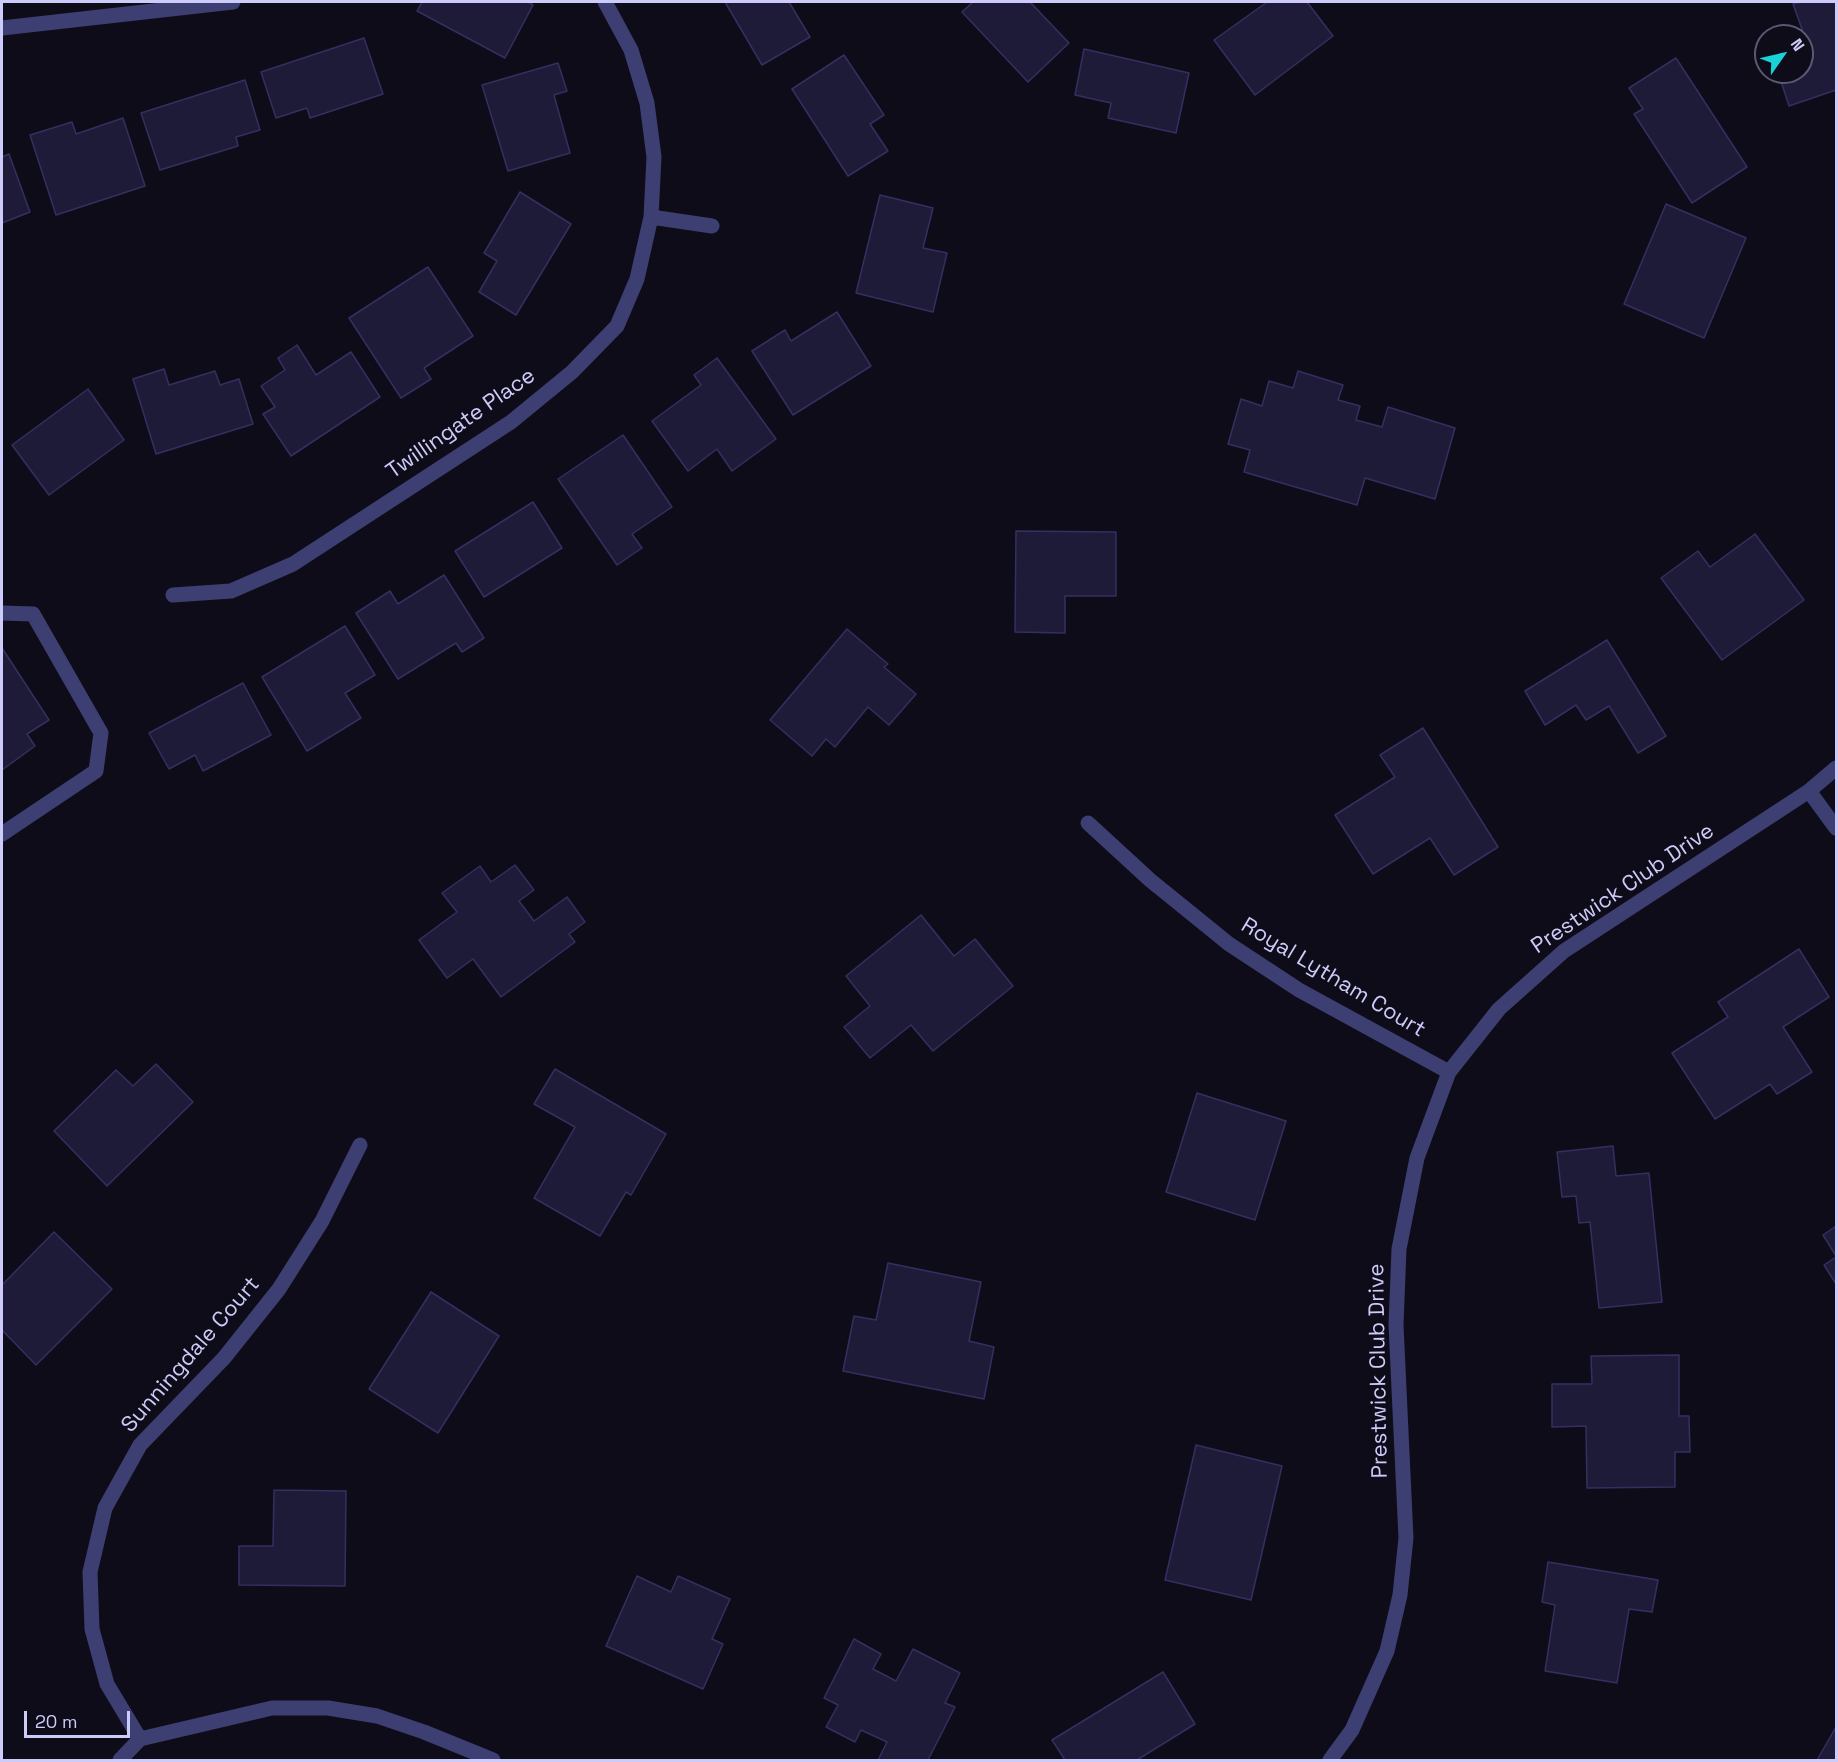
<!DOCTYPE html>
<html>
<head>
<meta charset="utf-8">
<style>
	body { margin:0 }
	#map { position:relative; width:1838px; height:1762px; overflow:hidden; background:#0e0c19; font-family:"Space Grotesk",sans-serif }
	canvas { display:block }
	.frame { position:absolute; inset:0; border:3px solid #cdcbf9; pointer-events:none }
	.north { position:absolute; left:1754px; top:24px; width:60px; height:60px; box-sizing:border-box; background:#0e0c19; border:2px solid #5a5873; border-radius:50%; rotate:56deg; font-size:16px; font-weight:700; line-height:24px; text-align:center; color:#cdcbf9 }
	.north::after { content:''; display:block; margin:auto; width:21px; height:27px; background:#19d3d7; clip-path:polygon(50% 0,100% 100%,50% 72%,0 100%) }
	.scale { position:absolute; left:24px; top:1711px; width:106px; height:27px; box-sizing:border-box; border:3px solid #cdcbf9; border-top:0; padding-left:8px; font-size:18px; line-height:21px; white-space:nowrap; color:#cdcbf9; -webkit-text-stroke:4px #0e0c19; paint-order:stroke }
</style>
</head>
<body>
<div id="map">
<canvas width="1838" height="1762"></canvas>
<div class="frame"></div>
<div class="north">N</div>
<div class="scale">20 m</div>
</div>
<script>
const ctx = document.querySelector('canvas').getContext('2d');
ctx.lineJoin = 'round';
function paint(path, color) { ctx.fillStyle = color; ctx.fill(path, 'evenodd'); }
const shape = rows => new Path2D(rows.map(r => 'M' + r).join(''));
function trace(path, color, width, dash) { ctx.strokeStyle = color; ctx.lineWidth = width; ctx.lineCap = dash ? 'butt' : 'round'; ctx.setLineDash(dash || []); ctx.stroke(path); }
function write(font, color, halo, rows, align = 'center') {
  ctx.font = font + ' "Space Grotesk",sans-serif'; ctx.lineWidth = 6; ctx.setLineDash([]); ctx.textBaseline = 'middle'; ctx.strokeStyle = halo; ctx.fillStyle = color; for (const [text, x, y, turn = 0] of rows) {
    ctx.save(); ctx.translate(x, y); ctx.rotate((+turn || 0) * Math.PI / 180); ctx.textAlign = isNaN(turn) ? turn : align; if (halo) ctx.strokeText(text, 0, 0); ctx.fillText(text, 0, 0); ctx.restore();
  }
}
const building = shape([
	[422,2,528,2,533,5,505,58,417,11,422,2],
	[725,2,789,2,810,37,762,65,725,2],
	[973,2,1030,2,1069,43,1028,82,962,12,973,2],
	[1267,2,1307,2,1333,36,1255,95,1214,40,1267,2],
	[1801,2,1836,2,1836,90,1789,106,1778,72,1802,72,1802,36,1791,36,1803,32,1793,4,1801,2],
	[364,38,383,94,310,118,307,108,276,118,261,72,364,38],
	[1084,49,1189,73,1176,133,1108,118,1111,103,1075,95,1084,49],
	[844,55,884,115,870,124,888,151,848,176,792,89,844,55],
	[1676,58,1747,167,1692,203,1634,114,1643,109,1629,88,1676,58],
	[558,63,567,91,554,95,570,153,508,171,482,85,558,63],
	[245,80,260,130,236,137,238,146,160,170,141,113,245,80],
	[123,118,145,186,56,215,30,135,72,122,76,134,123,118],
	[9,154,30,212,2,223,2,157,9,154],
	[520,192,571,224,516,315,479,292,497,261,484,253,520,192],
	[880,195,933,208,923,248,947,253,933,312,856,293,880,195],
	[1666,204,1746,238,1704,338,1624,304,1666,204],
	[428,267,473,336,424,368,431,379,401,398,349,318,428,267],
	[837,312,871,366,793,415,752,351,785,330,791,341,837,312],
	[297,345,316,375,351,352,380,397,291,456,263,414,275,407,261,386,285,370,278,358,297,345],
	[717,358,776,439,732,471,717,449,688,471,652,421,701,385,694,375,717,358],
	[164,369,169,385,215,371,220,385,239,379,253,424,156,454,133,379,164,369],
	[1298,371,1343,385,1338,400,1360,406,1356,420,1382,427,1388,407,1455,428,1435,499,1365,478,1357,505,1244,472,1250,450,1228,444,1241,399,1262,406,1269,381,1293,388,1298,371],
	[88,389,124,440,49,495,12,445,88,389],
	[623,435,672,507,632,534,642,548,617,565,558,479,623,435],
	[533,502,562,548,484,597,455,551,533,502],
	[1016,531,1116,532,1116,596,1065,596,1065,633,1015,632,1016,531],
	[1755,534,1804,600,1722,660,1661,578,1698,551,1710,567,1755,534],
	[444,575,484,638,462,652,456,643,398,679,356,613,390,591,398,604,444,575],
	[345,626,375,675,345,693,361,718,307,751,262,677,345,626],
	[847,629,888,664,884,667,916,694,889,725,868,707,835,747,826,739,812,756,770,720,847,629],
	[1607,640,1666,736,1638,753,1609,706,1586,720,1576,705,1545,725,1525,691,1607,640],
	[2,648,49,720,27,734,35,746,2,770,2,648],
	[243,683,271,735,203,771,195,755,169,769,149,733,243,683],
	[1423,728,1498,847,1454,875,1430,838,1373,874,1335,815,1395,777,1380,755,1423,728],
	[515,865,534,890,519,901,534,921,567,897,585,922,569,934,575,942,501,997,473,959,447,978,419,940,457,912,442,893,480,866,491,882,515,865],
	[921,915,954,956,975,939,1013,986,933,1051,911,1025,870,1058,844,1027,870,1006,846,976,921,915],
	[1799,949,1829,997,1783,1027,1812,1072,1777,1094,1770,1084,1715,1119,1672,1053,1728,1017,1718,1002,1799,949],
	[156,1064,193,1102,107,1186,54,1131,116,1070,133,1086,156,1064],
	[555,1069,666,1134,631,1195,626,1192,600,1236,534,1198,575,1127,534,1104,555,1069],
	[1197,1093,1286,1121,1255,1220,1166,1192,1197,1093],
	[1613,1146,1616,1176,1649,1173,1662,1302,1599,1308,1590,1222,1579,1223,1576,1196,1562,1197,1557,1152,1613,1146],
	[1836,1226,1836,1256,1823,1235,1836,1226],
	[54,1232,112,1289,36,1365,2,1330,2,1285,54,1232],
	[1836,1257,1836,1284,1824,1265,1836,1257],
	[888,1263,981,1282,969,1341,994,1347,984,1399,843,1371,854,1316,876,1320,888,1263],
	[431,1292,499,1336,438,1433,369,1389,431,1292],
	[1679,1355,1679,1416,1689,1416,1690,1452,1675,1452,1675,1487,1587,1488,1586,1426,1552,1427,1552,1384,1592,1384,1591,1356,1679,1355],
	[1196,1445,1282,1466,1251,1600,1165,1580,1196,1445],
	[274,1490,346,1491,345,1586,239,1585,239,1546,273,1546,274,1490],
	[1548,1562,1658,1580,1652,1612,1629,1609,1617,1683,1545,1671,1555,1605,1542,1602,1548,1562],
	[637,1576,671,1592,678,1576,730,1599,712,1639,723,1644,703,1689,606,1646,637,1576],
	[854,1639,881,1654,873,1669,896,1681,913,1649,960,1673,945,1703,955,1707,928,1760,878,1760,887,1742,861,1730,855,1742,826,1727,838,1705,824,1698,854,1639],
	[1163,1672,1195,1724,1137,1760,1065,1760,1052,1740,1163,1672],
	[1836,1727,1836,1760,1817,1760,1836,1727]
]);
paint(building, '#1e1b38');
trace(building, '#352f61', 1.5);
trace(shape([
	[2,28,233,2],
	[651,217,712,226],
	[173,595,231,591,293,564,511,422,572,372,617,326,637,279,651,217,654,157,647,103,631,50,605,2],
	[2,613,33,614,101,733,96,771,2,834],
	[1809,791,1836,828],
	[1088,823,1150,880,1229,944,1299,990,1449,1072],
	[140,1739,107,1684,92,1629,90,1572,105,1508,140,1445,224,1358,279,1289,322,1221,360,1145],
	[120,1760,140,1739,272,1708,328,1708,377,1716,424,1732,493,1760],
	[1330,1760,1352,1730,1387,1651,1400,1595,1406,1538,1396,1325,1399,1249,1417,1158,1449,1072,1499,1009,1564,951,1809,791,1836,768]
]), '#3d3f73', 15);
write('22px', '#cdcbf9', '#0e0c19', [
	["Twillingate Place",461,424,-35],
	["Prestwick Club Drive",1623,889,-34],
	["Royal Lytham Court",1333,978,31],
	["Sunningdale Court",191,1355,-49],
	["Prestwick Club Drive",1379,1371,-91]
]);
</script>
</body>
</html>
